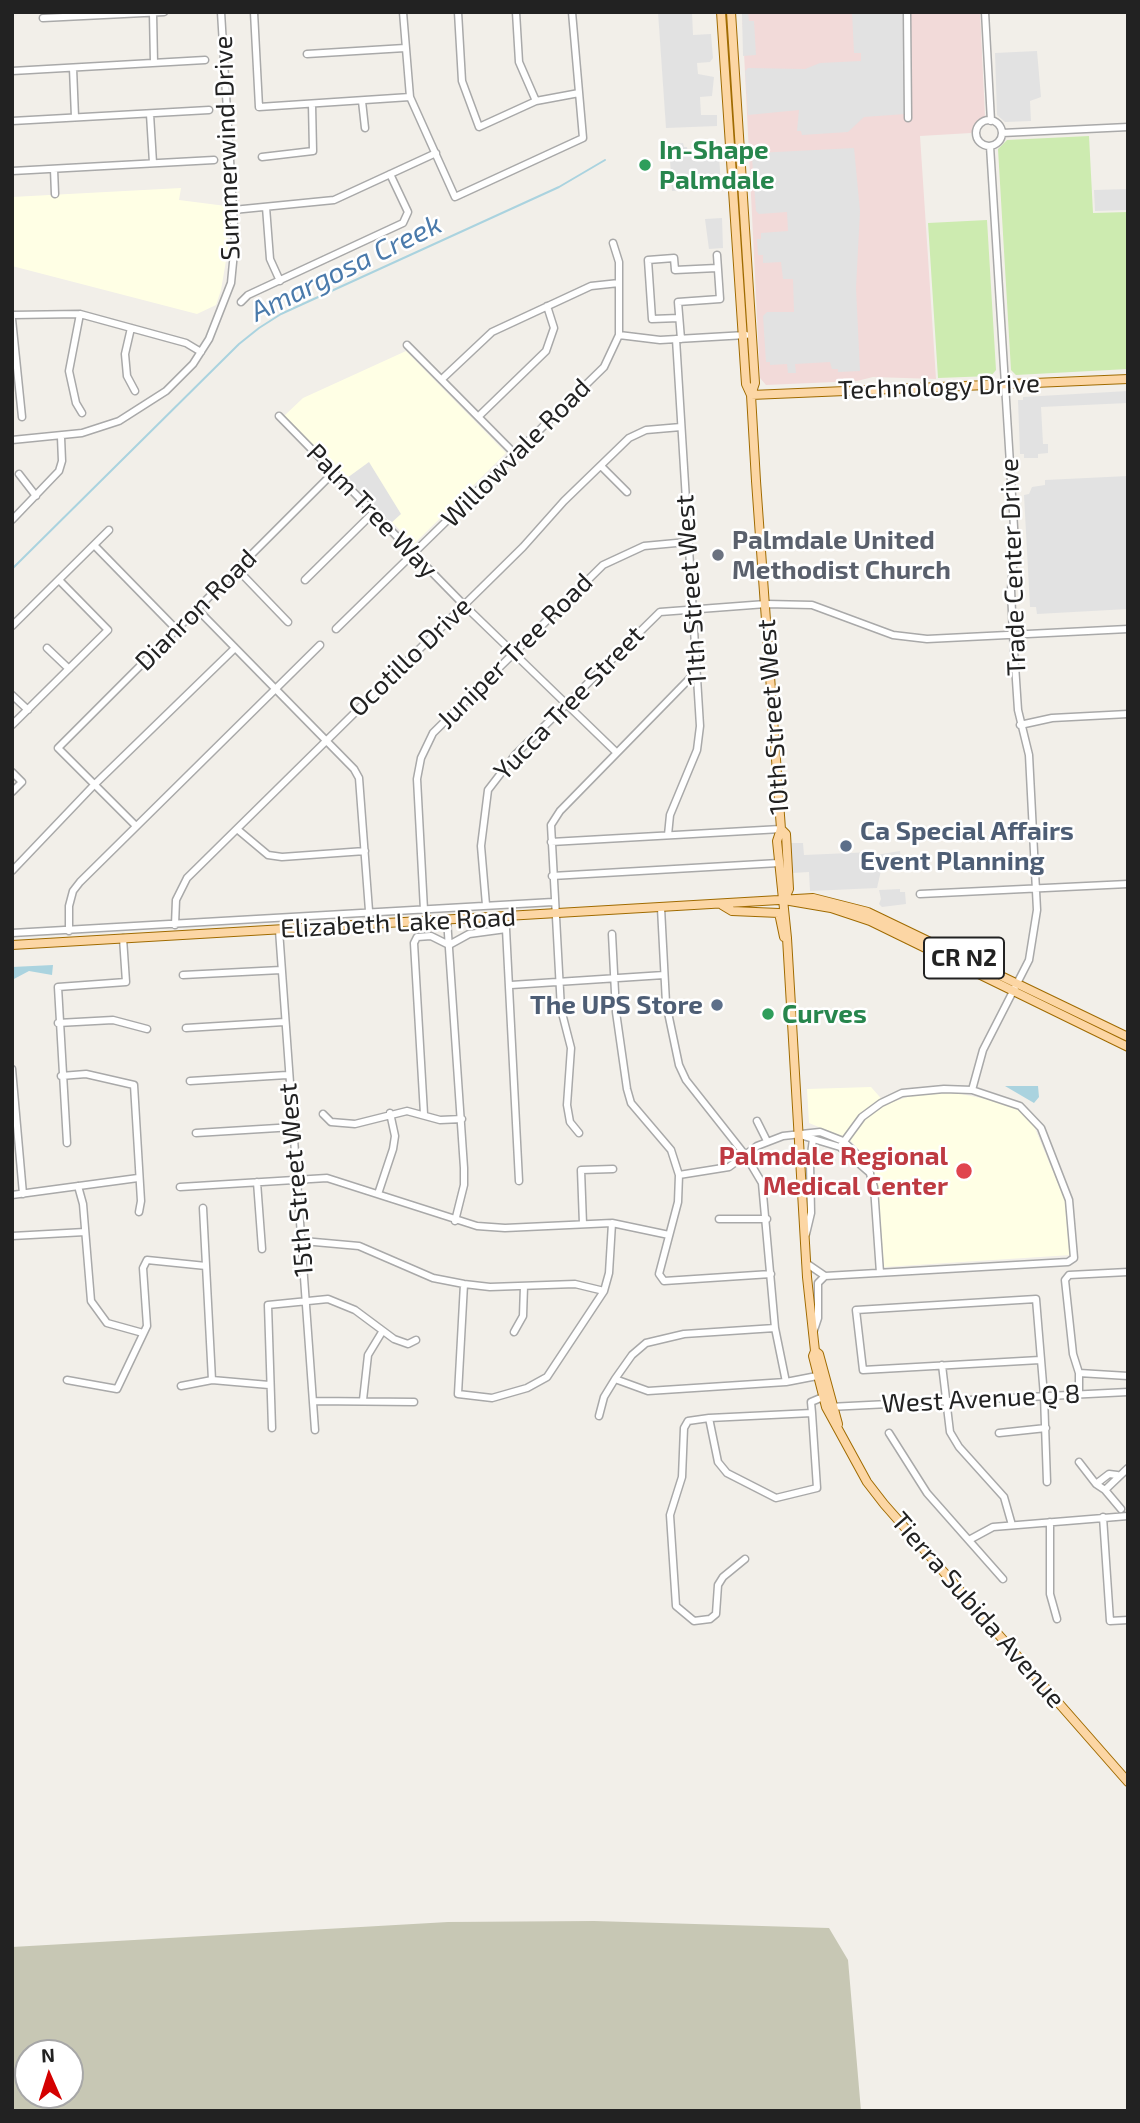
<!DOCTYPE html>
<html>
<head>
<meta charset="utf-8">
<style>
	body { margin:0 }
	#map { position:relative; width:1140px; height:2123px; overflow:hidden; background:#f2efe9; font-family:"Exo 2",sans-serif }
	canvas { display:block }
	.frame { position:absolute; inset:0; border:14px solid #222; pointer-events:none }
	.north { position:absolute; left:14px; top:2039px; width:70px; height:70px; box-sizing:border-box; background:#fff; border:2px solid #a7a7a7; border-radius:50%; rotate:357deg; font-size:19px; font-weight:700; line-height:28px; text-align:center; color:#222 }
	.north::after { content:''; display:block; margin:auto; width:24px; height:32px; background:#d40000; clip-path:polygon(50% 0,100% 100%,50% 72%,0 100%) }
</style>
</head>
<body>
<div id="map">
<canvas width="1140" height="2123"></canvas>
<div class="frame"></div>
<div class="north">N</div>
</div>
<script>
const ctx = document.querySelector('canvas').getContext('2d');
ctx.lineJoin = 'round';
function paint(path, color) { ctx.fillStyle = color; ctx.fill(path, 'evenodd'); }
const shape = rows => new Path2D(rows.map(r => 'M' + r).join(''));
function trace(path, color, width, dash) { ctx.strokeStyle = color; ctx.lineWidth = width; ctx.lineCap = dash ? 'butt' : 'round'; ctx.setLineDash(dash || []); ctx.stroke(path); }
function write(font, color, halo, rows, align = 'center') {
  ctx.font = font + ' "Exo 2",sans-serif'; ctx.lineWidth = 5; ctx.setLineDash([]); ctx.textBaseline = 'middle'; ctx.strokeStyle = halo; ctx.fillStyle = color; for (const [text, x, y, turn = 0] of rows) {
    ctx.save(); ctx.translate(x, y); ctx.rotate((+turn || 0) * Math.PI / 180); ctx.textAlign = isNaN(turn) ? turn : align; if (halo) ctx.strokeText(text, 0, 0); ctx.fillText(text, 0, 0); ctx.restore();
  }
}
paint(shape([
	[742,12,980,12,985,116,971,133,920,136,936,379,873,377,857,381,766,385,760,378]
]), '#f2dad9');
paint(shape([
	[181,188,179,200,226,206,228,249,221,290,216,305,197,314,12,266,12,197],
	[406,351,506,453,414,544,284,416,303,398],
	[871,1087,886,1104,917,1094,956,1093,1000,1102,1018,1109,1031,1119,1069,1210,1071,1255,884,1267,876,1178,871,1164,850,1140,809,1123,807,1089]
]), '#ffffe5');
paint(shape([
	[594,1921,829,1928,848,1960,861,2111,12,2111,12,1947,448,1922],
	[28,2053,70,2053,70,2095,28,2095]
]), '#c7c7b4');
paint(shape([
	[1089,136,1093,213,1128,212,1128,369,1016,375,1011,370,998,149,1007,140],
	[987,220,996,370,991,376,938,378,928,223]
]), '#cdebb0');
paint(shape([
	[658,12,692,12,693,35,711,34,713,58,710,62,697,63,698,74,714,77,712,96,700,97,701,115,717,115,717,126,666,128],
	[742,12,748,12,749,21,754,21,756,55,743,56],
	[852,12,903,12,905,114,864,117,848,132,802,135,801,131,797,131,799,110,748,115,745,71,748,68,805,69,820,63,861,61,861,53,854,53],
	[1037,51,1041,97,1030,101,1031,121,1005,122,997,115,995,53],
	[683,143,684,147,687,147,688,156,719,157,721,184,717,188,672,191,669,144],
	[854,148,860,211,856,288,860,371,838,372,838,369,832,369,830,362,795,364,796,373,788,373,787,364,770,365,770,362,766,362,763,316,767,312,794,312,793,279,783,279,781,262,763,263,763,255,758,255,757,239,761,239,761,233,788,231,787,212,759,214,756,211,752,158,757,157,757,153],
	[1128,189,1128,210,1095,211,1094,190],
	[722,218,723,248,709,249,705,219],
	[1128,391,1128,403,1041,407,1043,444,1048,444,1048,453,1038,454,1038,458,1024,458,1024,454,1020,454,1018,400,1023,400,1023,397],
	[369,462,401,514,391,523,347,478],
	[1128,476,1128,609,1037,614,1036,607,1030,607,1024,495,1029,494,1032,487,1045,485,1045,480],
	[791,843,803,843,804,855,873,852,876,855,900,851,901,862,882,866,877,888,810,891,809,872,792,873],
	[900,889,900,892,905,892,906,904,882,907,879,904,881,899,879,890]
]), '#e2e2e2');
paint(shape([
	[53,965,52,975,29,971,12,980,12,967],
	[1005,1086,1038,1086,1039,1097,1034,1103]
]), '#aad3df');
trace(shape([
	[12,569,239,344,259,328,281,314,559,187,605,160]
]), '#aad3df', 2);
const minor = shape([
	[254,12,259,107,410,97],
	[403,12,410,97,455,197,583,138,572,12],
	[458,12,462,81,479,127,536,101,579,93],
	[516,12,519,62,536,101],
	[907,12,908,118],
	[985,12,991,121],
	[153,13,154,63],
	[43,18,164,12],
	[307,54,405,48],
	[73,68,75,117],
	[12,71,205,60],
	[362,101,365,128],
	[150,114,153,163],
	'976 133a13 13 0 1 1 26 0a13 13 0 1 1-26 0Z',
	[12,121,209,110],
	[1002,133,1128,127],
	[262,157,313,151,312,104],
	[54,169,55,194],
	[12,171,214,160],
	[266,207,270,259,280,281],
	[233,210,334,200,436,153],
	[241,302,248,295,403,223,408,212,390,174],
	[80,314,69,371,76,403,82,413],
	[12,315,80,314,186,343,201,352],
	[679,318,652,319,648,260,674,258,675,270,717,268],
	[12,319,22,417],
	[131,328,125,354,127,376,135,391],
	[619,335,660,340,746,335],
	[681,339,678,302,720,299,717,255],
	[407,345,515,454],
	[442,379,492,332,591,286,619,283],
	[279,416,464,605,616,752],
	[479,416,546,351,554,328,547,306],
	[12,440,82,433,119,421,166,391,193,364,209,339,231,283,235,242,221,12],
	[601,466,627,492],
	[19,474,36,496],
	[12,520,59,471,62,461,61,437],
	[94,545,177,630],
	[237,569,288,622],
	[305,580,373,513],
	[197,609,354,769,359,778,370,924],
	[12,626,109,530],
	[336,629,604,367,619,335,619,262,613,243],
	[47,648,69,669],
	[12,695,28,710],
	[12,725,108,630,59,580],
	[1020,725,1052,718,1128,714],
	[12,772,22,782,12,792],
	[135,825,58,748,334,472],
	[237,829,268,855,282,857,365,851],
	[668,835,670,815,697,750,700,726,676,339],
	[551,842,781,829],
	[12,871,94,785,234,649],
	[552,876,779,863],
	[920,894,1128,884],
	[486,905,481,846,488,790,515,755,660,612,766,604,812,605,893,635,927,639,1128,629],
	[661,908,666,1003,679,1065,686,1080,746,1156,762,1183,775,1328,786,1382],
	[424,910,417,779,421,758,433,733,603,565,644,546,687,542],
	[447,919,464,1168,464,1185,455,1221],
	[175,925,176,900,187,878,523,547,564,501,629,438,646,430,681,427],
	[279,930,315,1430],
	[69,931,69,906,73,891,80,882,320,645],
	[12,933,553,902],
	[612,934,616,1012,627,1089,631,1103,671,1150,679,1175,678,1202,659,1274,664,1281,771,1274],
	[183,975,281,970],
	[511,985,664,975],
	[58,1023,113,1020,147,1029],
	[186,1028,284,1022],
	[12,1069,23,1194],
	[61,1076,86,1074,134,1085,141,1201,139,1212],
	[190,1081,287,1075],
	[972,1090,983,1050,1029,960,1037,910,1029,755,1018,710,1013,635,1011,590,1015,543,990,146],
	[323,1114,331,1122,355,1124,407,1111,440,1120,462,1119],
	[424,1114,414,943,417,937,431,936,449,945,469,934,506,929,519,1181],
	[757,1121,767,1141],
	[196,1133,294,1127],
	[579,1133,570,1122,567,1105,571,1048,561,1009,551,825,560,811,696,672],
	[800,1135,840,1147,870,1173],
	[67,1143,58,987,126,982,123,938],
	[679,1175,729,1167,757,1146,783,1136,820,1132,843,1141,867,1164,874,1187,880,1273],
	[257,1182,262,1249],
	[78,1186,83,1204,91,1301,107,1323,143,1333],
	[180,1187,327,1178,477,1226,505,1228,612,1223,669,1235],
	[378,1194,393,1149,395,1136,390,1113],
	[12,1195,138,1178],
	[203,1208,212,1380],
	[719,1219,767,1219],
	[583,1224,581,1170,613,1169],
	[806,1234,811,1213,810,1162,813,1139],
	[12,1236,85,1232],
	[303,1241,359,1246,433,1278,464,1284,490,1287,575,1284,604,1291],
	[806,1263,825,1276,1068,1262,1074,1258,1069,1200,1041,1128,1020,1106,972,1090,944,1089,902,1093,881,1103,862,1117,840,1147],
	[1128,1272,1069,1275,1065,1280,1073,1354,1079,1373,1128,1376],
	[464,1284,458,1394,492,1398,527,1388,547,1377,604,1291,609,1273,612,1223],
	[514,1332,523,1316,524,1286],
	[813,1333,818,1318,818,1283,825,1276],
	[1040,1360,863,1370,856,1310,1036,1299,1044,1396],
	[942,1365,950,1432,959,1447,1004,1497,1012,1525],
	[1079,1373,1079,1394],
	[615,1379,648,1391,786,1382,817,1376],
	[67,1380,117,1389,147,1326,143,1268,147,1260,206,1266],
	[181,1386,212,1380,269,1385],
	[1044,1396,1047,1482],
	[363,1400,368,1355,382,1332],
	[313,1401,414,1402],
	[829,1407,1128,1392],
	[812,1413,709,1418,718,1462,727,1473,776,1498,817,1488,812,1413,811,1402,823,1397],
	[599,1416,604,1397,615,1379,632,1355,646,1343,684,1334,775,1328],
	[709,1418,688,1421,684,1428,682,1477,670,1515,676,1606,694,1621,710,1619,716,1614,718,1585,723,1577,745,1559],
	[272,1428,268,1305,328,1299,355,1310,394,1339,408,1344,416,1340],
	[889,1433,927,1493,1003,1579],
	[999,1433,1046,1428],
	[1079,1462,1096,1484,1105,1490,1128,1468],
	[1096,1484,1109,1474,1117,1475],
	[1105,1490,1121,1509],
	[1103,1517,1110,1621,1128,1620],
	[1050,1522,1050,1594,1057,1619],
	[969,1540,993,1527,1128,1516]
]);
const major = shape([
	[721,12,746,384,751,395],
	[731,12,755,383,751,395,756,481,781,829,786,834,789,889,784,900],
	[751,395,1128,379],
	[781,829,777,841,787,938,807,1277,815,1351,813,1356,826,1407,867,1482,884,1504,1128,1782],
	[784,900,831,908,870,921,1128,1047],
	[722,905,732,911,779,913,784,937],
	[12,945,813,898,868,912,1128,1037],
	[815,1351,819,1354,838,1424]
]);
trace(minor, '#a9a9a9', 9);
trace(major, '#a06b00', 10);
trace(minor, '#fff', 6);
trace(major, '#fcd6a4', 8);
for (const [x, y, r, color] of [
	[645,165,7,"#2e9e5b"],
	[718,555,7,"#6b7280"],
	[846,846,7,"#5c6f8a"],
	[717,1005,7,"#5c6f8a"],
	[768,1014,7,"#2e9e5b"],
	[964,1171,9,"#e0444e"]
]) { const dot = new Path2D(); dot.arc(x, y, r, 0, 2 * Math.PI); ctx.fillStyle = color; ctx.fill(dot); trace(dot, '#fff', 2.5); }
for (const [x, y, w] of [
	[964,958,80]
]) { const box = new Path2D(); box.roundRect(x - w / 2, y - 20.5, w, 41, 5); ctx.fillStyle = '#fff'; ctx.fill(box); trace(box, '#222', 2); }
write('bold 24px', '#222', null, [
	["CR N2",964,958]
]);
write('26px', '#222', '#fff', [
	["Summerwind Drive",227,148,-92],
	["Technology Drive",939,387,-2],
	["Willowvale Road",516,453,-45],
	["Palm Tree Way",372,511,46],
	["Trade Center Drive",1013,567,-92],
	["11th Street West",691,590,-94],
	["Dianron Road",196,610,-45],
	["Juniper Tree Road",515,651,-45],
	["Ocotillo Drive",410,657,-44],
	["Yucca Tree Street",569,703,-46],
	["10th Street West",773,717,-94],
	["Elizabeth Lake Road",398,923,-3],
	["15th Street West",296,1180,-95],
	["West Avenue Q 8",981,1399,-3],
	["Tierra Subida Avenue",978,1610,49]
]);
write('bold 26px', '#27864d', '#fff', [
	["In-Shape",659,150],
	["Palmdale",659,180],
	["Curves",782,1014]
], 'left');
write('bold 26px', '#5b616d', '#fff', [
	["Palmdale United",732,540],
	["Methodist Church",732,570]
], 'left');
write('bold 26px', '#4e5e75', '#fff', [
	["Ca Special Affairs",860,831],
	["Event Planning",860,861],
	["The UPS Store",703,1005,"right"]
], 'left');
write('bold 26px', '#be3a42', '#fff', [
	["Palmdale Regional",948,1156],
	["Medical Center",948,1186]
], 'right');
write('italic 28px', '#4a7aab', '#fff', [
	["Amargosa Creek",346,268,-26]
]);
</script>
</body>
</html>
